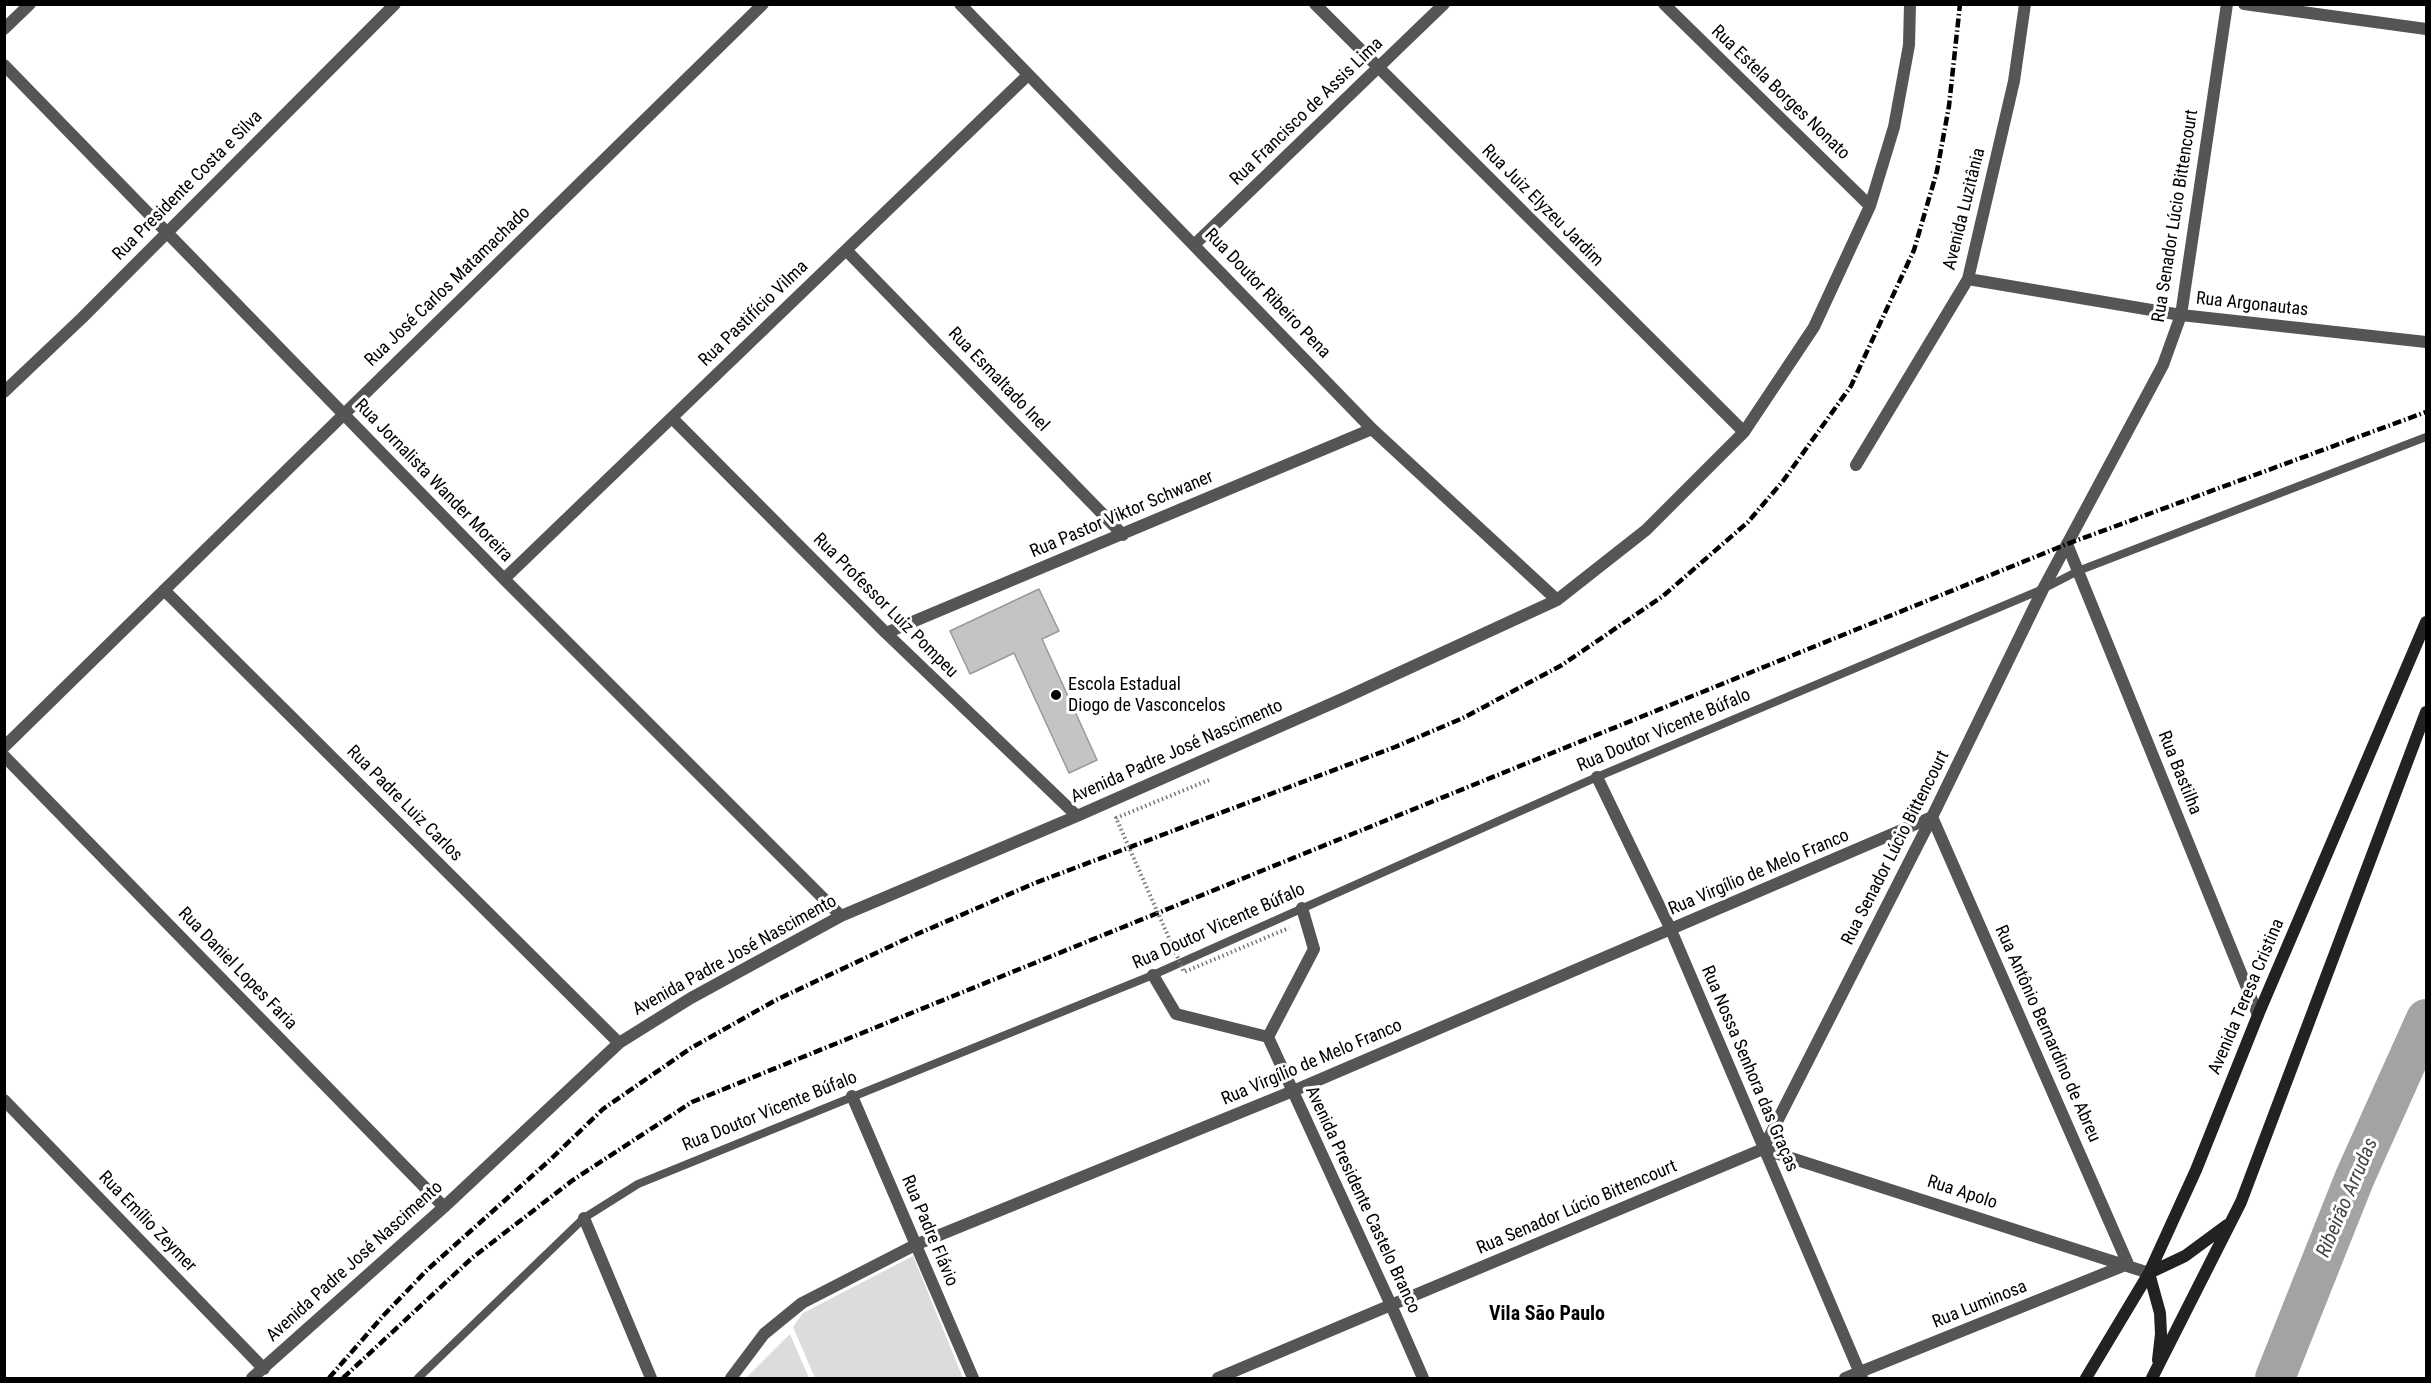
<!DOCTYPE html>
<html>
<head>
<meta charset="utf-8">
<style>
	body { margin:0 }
	#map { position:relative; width:2431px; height:1383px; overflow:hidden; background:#fff; font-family:"Roboto Condensed",sans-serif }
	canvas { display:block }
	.frame { position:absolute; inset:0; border:6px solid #000; pointer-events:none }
</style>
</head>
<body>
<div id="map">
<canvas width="2431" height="1383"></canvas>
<div class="frame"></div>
</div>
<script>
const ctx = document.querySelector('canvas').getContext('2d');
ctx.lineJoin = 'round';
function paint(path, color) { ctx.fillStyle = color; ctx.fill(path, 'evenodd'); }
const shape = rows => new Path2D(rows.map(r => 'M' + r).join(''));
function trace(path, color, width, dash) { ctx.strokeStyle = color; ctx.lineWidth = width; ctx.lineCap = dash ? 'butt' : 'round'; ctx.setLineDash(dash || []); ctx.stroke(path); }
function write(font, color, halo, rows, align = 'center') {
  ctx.font = font + ' "Roboto Condensed",sans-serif'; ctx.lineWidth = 6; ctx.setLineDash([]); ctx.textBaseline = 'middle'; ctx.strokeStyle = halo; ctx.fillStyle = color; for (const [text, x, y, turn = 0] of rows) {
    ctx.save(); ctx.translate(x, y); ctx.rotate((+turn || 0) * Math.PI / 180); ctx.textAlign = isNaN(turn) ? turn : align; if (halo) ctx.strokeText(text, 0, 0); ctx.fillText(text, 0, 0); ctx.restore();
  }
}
paint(shape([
	[913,1256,963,1378,815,1378,793,1327,803,1313],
	[790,1334,809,1378,746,1378]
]), '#dcdcdc');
trace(shape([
	[2275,1378,2355,1177,2426,1019]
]), '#a3a3a3', 40);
const building = shape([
	[1039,589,1059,631,1042,639,1097,760,1069,773,1014,653,970,674,950,631,1039,589]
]);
paint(building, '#c4c4c4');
trace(building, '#999', 1.5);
trace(shape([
	[418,1378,584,1218,638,1184,1153,975,1597,777,2043,589,2078,571,2426,437]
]), '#555', 8);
trace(shape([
	[960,4,1372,429,1557,600],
	[1315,4,1744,432],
	[1664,4,1870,206],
	[2244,4,2426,29],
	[4,29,30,4],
	[4,65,504,579,841,916],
	[1194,245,1444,4],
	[846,250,1123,535],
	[1968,279,2181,315,2426,342],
	[672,418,886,633,1077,816],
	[1856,465,1968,279,2014,81,2025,4],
	[2067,544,2258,1015],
	[504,579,1028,75],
	[164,590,619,1043],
	[886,633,1372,429],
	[4,747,763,4],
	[4,756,444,1207],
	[1597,777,1671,930,1862,1378],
	[1153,975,1176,1014,1268,1037],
	[1268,1037,1314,949,1302,908],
	[852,1096,973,1378],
	[4,1100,264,1369],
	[1763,1149,2149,1273],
	[584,1218,651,1378],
	[252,1378,444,1207,619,1043,691,998,841,916,1077,816,1342,699,1557,600,1646,530,1744,432,1814,327,1870,206,1894,127,1909,45,1910,4],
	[731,1378,764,1334,802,1303,915,1245,1293,1091,1932,817,2128,1264],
	[1218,1378,1391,1305,1268,1037],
	[1845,1378,2128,1264]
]), '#555', 12);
trace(shape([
	[4,392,82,318,395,4],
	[1423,1378,1391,1305,1763,1149,1932,817,2043,589,2163,365,2181,315,2227,4]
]), '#555', 12);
trace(shape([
	[2149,1273,2160,1313,2161,1334,2158,1360],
	[2149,1273,2185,1256,2227,1225],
	[2086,1378,2149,1273,2196,1170,2258,1015,2426,622],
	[2152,1378,2241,1202,2426,712]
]), '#222', 12);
trace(shape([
	[329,1378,383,1316,427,1270,551,1159,603,1109,691,1048,776,1000,908,938,1035,883,1395,747,1463,718,1562,665,1663,596,1748,522,1783,481,1851,386,1914,250,1937,171,1949,106,1960,4],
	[343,1378,472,1258,573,1180,692,1102,2067,544,2426,412]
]), '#000', 4.5, [9, 3, 1.5, 3]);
trace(shape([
	[1209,780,1116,818,1184,972,1289,928]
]), '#777', 4, [1.5, 3]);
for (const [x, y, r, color] of [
	[1056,695,6,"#000"]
]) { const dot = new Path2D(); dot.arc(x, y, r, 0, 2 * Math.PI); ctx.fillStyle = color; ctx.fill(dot); trace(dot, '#fff', 2); }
write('18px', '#000', '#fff', [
	["Rua Estela Borges Nonato",1780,93,44],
	["Rua Francisco de Assis Lima",1307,112,-44],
	["Rua Presidente Costa e Silva",188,186,-45],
	["Rua Juiz Elyzeu Jardim",1542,206,45],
	["Avenida Luzitânia",1965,209,-76],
	["Rua Senador Lúcio Bittencourt",2176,216,-81],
	["Rua José Carlos Matamachado",448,287,-44],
	["Rua Doutor Ribeiro Pena",1267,294,46],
	["Rua Argonautas",2252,305,6],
	["Rua Pastifício Vilma",754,314,-44],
	["Rua Esmaltado Inel",998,380,46],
	["Rua Jornalista Wander Moreira",433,481,46],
	["Rua Pastor Viktor Schwaner",1122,515,-23],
	["Rua Professor Luiz Pompeu",885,606,45],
	["Rua Doutor Vicente Búfalo",1664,731,-23],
	["Avenida Padre José Nascimento",1177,752,-24],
	["Rua Bastilha",2179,773,68],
	["Rua Padre Luiz Carlos",404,804,45],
	["Rua Senador Lúcio Bittencourt",1896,848,-63],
	["Rua Virgílio de Melo Franco",1759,873,-23],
	["Rua Doutor Vicente Búfalo",1219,927,-24],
	["Avenida Padre José Nascimento",735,956,-29],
	["Rua Daniel Lopes Faria",237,969,46],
	["Avenida Teresa Cristina",2247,997,-67],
	["Rua Antônio Bernardino de Abreu",2047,1034,66],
	["Rua Virgílio de Melo Franco",1312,1063,-23],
	["Rua Nossa Senhora das Graças",1749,1069,67],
	["Rua Doutor Vicente Búfalo",770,1112,-22],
	["Rua Apolo",1962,1193,18],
	["Avenida Presidente Castelo Branco",1362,1200,65],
	["Rua Senador Lúcio Bittencourt",1577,1208,-23],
	["Rua Emílio Zeymer",147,1222,46],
	["Rua Padre Flávio",929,1231,67],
	["Avenida Padre José Nascimento",355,1262,-42],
	["Rua Luminosa",1980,1305,-22]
]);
write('18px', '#000', '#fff', [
	["Escola Estadual",1068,685],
	["Diogo de Vasconcelos",1068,706]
], 'left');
write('italic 20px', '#444', '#fff', [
	["Ribeirão Arrudas",2348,1198,-67]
]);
write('bold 20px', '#000', '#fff', [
	["Vila São Paulo",1547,1315]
]);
</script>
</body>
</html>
